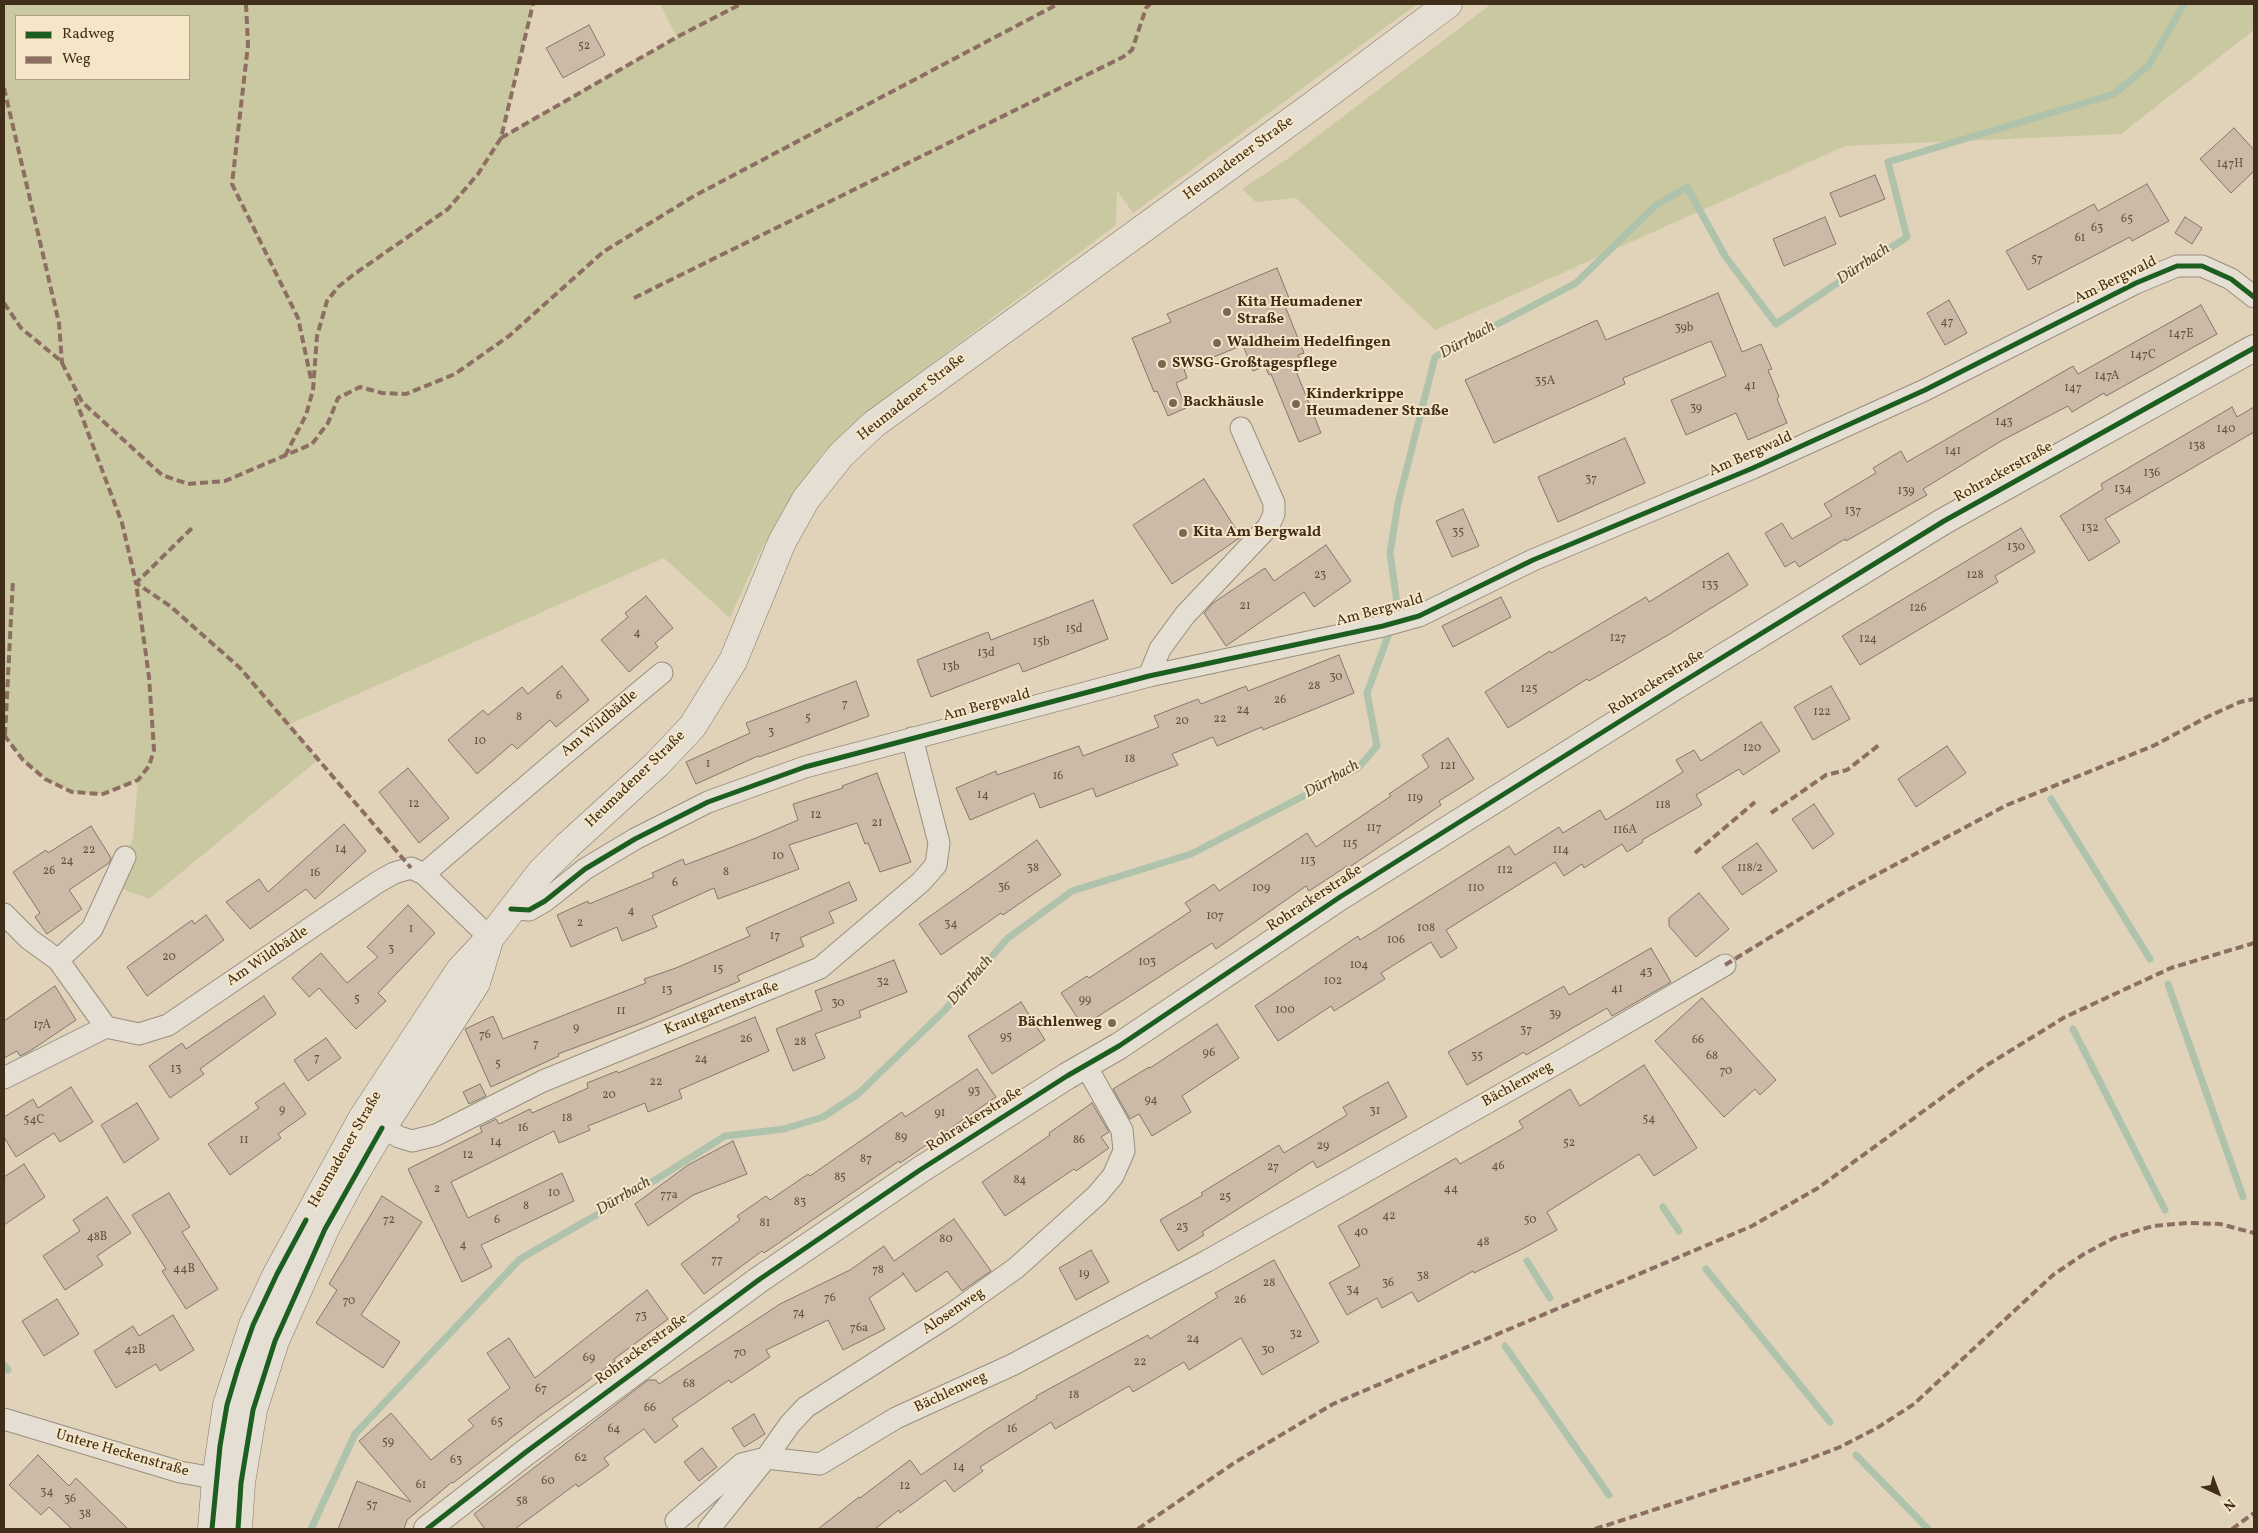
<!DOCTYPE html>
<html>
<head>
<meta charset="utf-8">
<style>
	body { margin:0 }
	#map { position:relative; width:2258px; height:1533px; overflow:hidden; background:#e0d3ba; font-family:Vollkorn,serif }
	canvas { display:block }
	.frame { position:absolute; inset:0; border:5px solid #412e1a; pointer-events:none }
	.legend { position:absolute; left:15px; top:15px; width:175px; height:65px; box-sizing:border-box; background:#f5e6c8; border:1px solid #ad9c82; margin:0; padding:6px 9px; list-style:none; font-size:15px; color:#412e1a }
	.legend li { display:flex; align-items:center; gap:10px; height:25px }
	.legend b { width:25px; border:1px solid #ad9c82 }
	.north { position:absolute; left:2193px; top:1468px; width:50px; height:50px; -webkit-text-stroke:4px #f5e6c8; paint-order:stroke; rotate:137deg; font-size:14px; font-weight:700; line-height:20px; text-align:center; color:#412e1a }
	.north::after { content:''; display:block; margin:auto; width:18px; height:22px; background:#412e1a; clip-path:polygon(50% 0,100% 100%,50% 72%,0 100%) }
</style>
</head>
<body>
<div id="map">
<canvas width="2258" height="1533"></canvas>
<div class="frame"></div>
<ul class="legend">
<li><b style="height:6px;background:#1b5e20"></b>Radweg</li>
<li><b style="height:6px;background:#8d6e63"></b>Weg</li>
</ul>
<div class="north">N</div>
</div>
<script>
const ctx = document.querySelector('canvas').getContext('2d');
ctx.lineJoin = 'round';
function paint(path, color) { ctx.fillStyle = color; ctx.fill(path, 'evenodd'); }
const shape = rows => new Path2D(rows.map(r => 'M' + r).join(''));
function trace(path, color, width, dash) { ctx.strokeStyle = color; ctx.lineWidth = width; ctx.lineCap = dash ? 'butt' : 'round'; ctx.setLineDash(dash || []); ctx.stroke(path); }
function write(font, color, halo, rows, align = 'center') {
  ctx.font = font + ' Vollkorn,serif'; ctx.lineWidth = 4; ctx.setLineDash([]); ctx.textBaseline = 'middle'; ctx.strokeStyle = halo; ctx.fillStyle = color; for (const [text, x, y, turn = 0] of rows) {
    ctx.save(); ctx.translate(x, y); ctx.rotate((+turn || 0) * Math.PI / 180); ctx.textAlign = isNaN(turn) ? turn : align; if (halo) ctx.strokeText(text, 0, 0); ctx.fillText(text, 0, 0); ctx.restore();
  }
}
paint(shape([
	[4,4,533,4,501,137,677,37,660,4,1417,4,1133,213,1117,190,1116,225,867,412,824,452,784,508,758,556,730,618,664,558,290,724,318,760,149,899,112,885,133,838,138,780,103,794,72,792,45,779,23,760,4,735],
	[16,16,189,16,189,79,16,79],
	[1491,4,2254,4,2254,30,2121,134,1845,146,1435,330,1296,198,1256,202,1242,189,1286,160]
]), '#c9c8a0');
trace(shape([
	[1395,618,1398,610,1390,553,1398,503,1435,357,1576,283,1655,206,1687,187,1725,256,1776,324,1907,237,1888,162,2114,94,2149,65,2184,4],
	[2051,799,2150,959],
	[2168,984,2243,1197],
	[2073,1029,2165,1210],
	[1663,1207,1679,1231],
	[1527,1261,1550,1298],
	[1706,1269,1830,1422],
	[1505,1346,1609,1495],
	[4,1365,8,1370],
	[1856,1455,1928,1529],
	[311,1529,355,1434,520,1259,636,1192,725,1136,784,1129,823,1117,858,1094,945,1010,1008,938,1072,891,1191,854,1358,768,1377,746,1367,693,1391,628]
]), '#afc2ac', 7);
const building = shape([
	[589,25,605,55,563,78,546,48,589,25],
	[2234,128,2254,150,2254,171,2231,193,2200,159,2234,128],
	[1875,175,1885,199,1840,217,1830,193,1875,175],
	[2147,184,2169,221,2132,241,2130,237,2028,290,2006,251,2094,204,2098,211,2147,184],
	[1825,217,1836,244,1784,266,1773,239,1825,217],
	[2185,217,2202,228,2192,244,2175,233,2185,217],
	[1277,268,1289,298,1283,301,1304,353,1298,355,1302,363,1294,366,1321,433,1299,442,1271,374,1269,375,1265,366,1253,371,1243,345,1184,369,1187,378,1176,383,1186,408,1168,416,1157,391,1154,392,1132,338,1171,322,1167,314,1277,268],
	[1718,293,1742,352,1761,344,1772,369,1768,370,1779,397,1777,399,1787,423,1748,440,1736,413,1686,435,1671,400,1726,376,1711,341,1623,378,1625,384,1494,443,1465,380,1597,320,1606,340,1718,293],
	[1949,300,1967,333,1945,345,1927,313,1949,300],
	[2201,305,2217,334,2106,396,2104,393,2072,412,2068,406,2001,441,1923,489,1927,495,1846,541,1845,539,1799,567,1795,561,1785,567,1765,533,1782,523,1792,539,1832,516,1824,504,1876,473,1873,468,1901,451,1907,462,2073,366,2078,374,2201,305],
	[2232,407,2237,417,2254,407,2254,432,2105,519,2120,542,2089,561,2060,516,2103,489,2101,484,2232,407],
	[1625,438,1645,483,1558,522,1538,477,1625,438],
	[1204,479,1241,537,1172,584,1133,525,1204,479],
	[1463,509,1479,546,1452,557,1436,521,1463,509],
	[2021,528,2035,552,1995,576,1998,582,1860,665,1842,636,2021,528],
	[1326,545,1351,581,1314,607,1304,592,1226,646,1204,613,1213,603,1265,568,1274,581,1326,545],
	[1728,553,1748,585,1668,635,1589,681,1587,679,1508,728,1485,692,1550,651,1551,653,1646,597,1649,602,1728,553],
	[646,596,673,628,655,643,658,647,629,672,601,640,628,617,625,613,646,596],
	[1501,597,1511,617,1453,647,1442,626,1501,597],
	[1093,600,1108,639,1023,672,1019,663,931,697,917,660,988,632,991,640,1093,600],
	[1339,655,1354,693,1263,730,1262,727,1217,746,1213,737,1172,754,1178,765,1096,797,1093,788,1040,808,1034,793,970,820,956,788,996,771,997,775,1079,746,1083,756,1159,727,1154,716,1198,699,1201,704,1246,686,1248,691,1339,655],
	[562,666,589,700,556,727,550,720,517,749,512,744,477,774,448,740,483,710,488,715,522,687,528,694,562,666],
	[856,681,869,716,759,757,758,756,696,784,686,762,750,733,746,723,856,681],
	[1831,686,1850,719,1813,740,1794,707,1831,686],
	[1761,722,1780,751,1743,775,1739,769,1696,795,1702,805,1642,840,1643,842,1627,852,1622,844,1584,868,1582,864,1564,876,1555,862,1446,930,1457,948,1441,958,1431,942,1381,973,1385,979,1334,1011,1331,1006,1278,1041,1255,1006,1358,936,1360,940,1509,846,1515,855,1559,827,1563,833,1600,810,1606,820,1683,772,1676,760,1694,750,1701,761,1761,722],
	[1448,738,1474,779,1439,801,1441,805,1348,868,1347,866,1309,891,1306,886,1216,949,1212,943,1083,1026,1061,993,1087,976,1089,978,1191,911,1185,903,1214,884,1219,891,1307,833,1316,847,1391,796,1389,794,1429,767,1422,755,1448,738],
	[1947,746,1966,773,1916,807,1898,779,1947,746],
	[408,768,449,818,419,843,379,792,408,768],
	[877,773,911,862,880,872,868,843,865,844,857,823,789,845,799,869,718,899,714,888,652,916,657,927,622,941,617,927,571,947,557,915,588,901,589,904,654,877,652,873,683,859,685,865,756,838,798,820,793,804,843,788,842,786,877,773],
	[1814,804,1834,834,1813,849,1792,819,1814,804],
	[344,824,366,851,315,899,306,889,250,929,226,902,259,879,268,892,344,824],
	[91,826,111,858,109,863,69,890,82,909,47,934,35,917,40,913,13,872,46,850,48,853,91,826],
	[1037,840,1061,875,1003,915,1001,913,941,955,919,924,1037,840],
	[1757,843,1777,871,1742,895,1722,867,1757,843],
	[849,882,857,900,829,912,834,923,800,938,804,946,737,976,740,981,641,1023,558,1054,559,1056,491,1087,465,1029,493,1016,503,1039,646,983,644,979,676,968,750,936,746,928,849,882],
	[1699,893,1729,929,1696,957,1669,926,1669,918,1699,893],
	[408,905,435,933,378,993,386,1001,356,1029,319,988,309,997,292,978,321,953,347,983,378,957,367,947,408,905],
	[206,915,224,940,147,996,127,967,192,920,194,924,206,915],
	[1651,948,1671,982,1612,1016,1607,1008,1526,1055,1524,1052,1467,1085,1448,1052,1564,986,1569,995,1651,948],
	[894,960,907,992,859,1011,861,1017,815,1034,825,1058,793,1071,776,1029,822,1010,815,991,894,960],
	[55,986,76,1020,30,1051,20,1056,17,1051,4,1058,4,1021,55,986],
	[264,996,276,1014,200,1069,204,1074,170,1098,149,1066,182,1043,186,1049,264,996],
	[1702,998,1776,1080,1760,1095,1755,1089,1724,1117,1655,1041,1702,998],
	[1021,1002,1045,1040,992,1074,968,1036,1021,1002],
	[755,1017,769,1051,679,1090,682,1098,648,1112,645,1103,588,1126,590,1130,559,1143,554,1131,451,1182,468,1218,562,1173,574,1201,481,1245,492,1267,462,1282,408,1169,482,1132,480,1127,496,1119,499,1124,530,1109,532,1113,588,1088,587,1083,617,1071,618,1073,755,1017],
	[1217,1024,1239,1058,1182,1096,1191,1112,1152,1136,1139,1114,1130,1119,1113,1089,1149,1067,1150,1068,1217,1024],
	[326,1038,341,1058,308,1081,294,1060,326,1038],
	[1644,1065,1697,1148,1654,1176,1639,1154,1547,1212,1557,1230,1524,1248,1474,1273,1473,1271,1418,1302,1412,1292,1382,1308,1377,1298,1347,1315,1329,1283,1360,1266,1338,1226,1456,1158,1460,1164,1523,1128,1519,1121,1570,1089,1580,1106,1644,1065],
	[977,1069,996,1097,900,1163,899,1161,764,1253,762,1251,704,1294,681,1264,740,1220,737,1216,766,1196,770,1200,808,1174,810,1176,902,1112,905,1117,977,1069],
	[1388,1082,1407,1117,1317,1168,1313,1161,1202,1232,1204,1235,1178,1251,1160,1220,1203,1195,1201,1193,1279,1145,1284,1153,1347,1115,1343,1107,1388,1082],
	[284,1083,306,1114,278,1134,281,1138,230,1175,208,1144,259,1108,255,1103,284,1083],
	[480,1084,486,1096,469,1104,463,1092,480,1084],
	[71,1087,93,1122,60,1142,54,1133,16,1157,4,1137,4,1117,33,1099,38,1108,71,1087],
	[137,1103,159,1139,124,1163,101,1125,137,1103],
	[1092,1103,1109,1132,1101,1137,1109,1148,1076,1171,1074,1169,1005,1216,982,1182,1050,1135,1049,1133,1092,1103],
	[733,1141,747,1174,693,1195,648,1226,635,1204,688,1165,733,1141],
	[24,1164,45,1197,4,1225,4,1177,24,1164],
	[169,1193,190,1227,182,1232,218,1289,186,1309,162,1271,166,1269,132,1215,169,1193],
	[382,1196,422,1222,361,1315,400,1342,383,1368,316,1323,337,1290,329,1284,382,1196],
	[107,1197,131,1233,97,1256,103,1265,65,1290,43,1256,80,1231,73,1220,107,1197],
	[954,1219,991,1271,962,1291,947,1271,916,1292,902,1272,904,1274,869,1298,885,1329,843,1350,828,1320,766,1350,770,1357,731,1383,729,1380,672,1419,678,1426,655,1443,644,1429,604,1458,609,1465,578,1487,576,1484,515,1529,485,1529,474,1514,648,1380,656,1380,659,1384,780,1304,850,1270,884,1246,894,1261,954,1219],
	[1091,1250,1109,1282,1076,1300,1059,1268,1091,1250],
	[1274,1260,1319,1342,1262,1375,1241,1338,1189,1370,1184,1362,1133,1392,1129,1386,1055,1429,1051,1422,980,1467,983,1471,954,1492,945,1480,900,1513,899,1510,875,1529,818,1529,859,1497,860,1498,910,1460,921,1475,987,1429,1037,1398,1036,1396,1148,1335,1150,1339,1218,1297,1215,1293,1274,1260],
	[647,1290,668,1319,614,1359,615,1361,583,1385,538,1417,453,1483,452,1482,407,1520,404,1529,338,1529,357,1481,411,1502,359,1441,391,1413,431,1460,474,1426,468,1420,510,1388,487,1353,509,1338,535,1378,647,1290],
	[57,1299,79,1334,44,1356,22,1321,57,1299],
	[173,1315,194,1350,160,1371,156,1364,116,1388,94,1351,133,1326,139,1336,173,1315],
	[754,1414,765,1434,744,1447,732,1428,754,1414],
	[702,1448,717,1467,699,1481,684,1462,702,1448],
	[38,1455,69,1486,76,1478,128,1529,72,1529,49,1507,41,1515,9,1485,38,1455]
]);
paint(building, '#ccb9a8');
trace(building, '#817869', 1);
const minor = shape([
	[1149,676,1160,649,1185,615,1268,527,1274,514,1274,503,1241,428],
	[424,874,556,761,662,673],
	[511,909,529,910,545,901,585,869,635,839,708,802,805,767,1149,676,1383,626,1419,616,1533,560,1753,468,1925,390,2136,283,2177,266,2202,266,2231,279,2254,297],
	[4,914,29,939,58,960,106,1027,139,1034,168,1025,378,882,394,873,411,868,424,874,490,938],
	[58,960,92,929,125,857],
	[4,1078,106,1027],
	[369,1120,399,1137,412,1141,436,1135,543,1081,820,968,921,882,936,865,939,843,912,738],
	[4,1419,180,1472,231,1481],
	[676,1521,742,1464,766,1458,820,1464,896,1418,1012,1365,1207,1261,1559,1062,1725,965],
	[709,1529,766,1458,790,1424,806,1407,950,1315,1016,1268,1097,1195,1113,1176,1124,1151,1122,1130,1086,1066]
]);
const tertiary = shape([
	[427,1529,526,1452,760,1279,920,1170,1067,1076,1119,1046,1340,897,1676,686,1944,521,2254,348]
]);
const secondary = shape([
	[212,1529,216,1479,227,1405,253,1325,277,1274,363,1117,460,970,490,938,541,872,567,846,656,765,692,727,733,661,782,542,806,499,841,455,874,424,1312,106,1448,4],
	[238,1529,241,1483,253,1410,275,1341,325,1229,350,1182,382,1128,476,983,488,944]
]);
trace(minor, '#988e7e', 23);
trace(tertiary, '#988e7e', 28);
trace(secondary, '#817869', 29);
trace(minor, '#e5dfd3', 21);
trace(tertiary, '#e5dfd3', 26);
trace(secondary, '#e5dfd3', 28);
trace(shape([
	[246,4,248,45,232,184,298,318,311,379],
	[4,88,59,323,62,363],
	[501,138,677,37,741,4],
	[634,298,1123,57,1132,50,1146,8,1150,4],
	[4,303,21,328,61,361,82,402,162,475,188,484,225,481,312,444,328,423,338,398,360,387,382,393,406,394,455,374,509,336,603,252,694,196,1058,4],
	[75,398,122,523,136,583,170,606,240,668,411,868],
	[285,456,306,415,313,390,317,336,327,301,338,287,353,275,448,209,478,174,501,138,533,4],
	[4,735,23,760,45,779,72,792,103,794,138,780,149,766,154,750,149,677,136,583,194,526],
	[5,735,13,580],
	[1771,813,1826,775,1847,770,1879,745],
	[1695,853,1755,802],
	[1725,965,1844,892,2007,805,2155,745,2207,717,2240,702,2254,699],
	[1138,1529,1234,1463,1333,1404,1752,1226,1818,1188,1984,1067,2065,1017,2171,968,2254,943],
	[1595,1529,1804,1461,1840,1447,1877,1428,1914,1404,2053,1275,2084,1254,2114,1238,2153,1226,2187,1223,2220,1224,2254,1233],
	[2232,1529,2254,1513]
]), '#8d6e63', 4, [8, 4]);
trace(shape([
	[511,909,529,910,545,901,585,869,635,839,708,802,805,767,1149,676,1383,626,1419,616,1533,560,1753,468,1925,390,2136,283,2177,266,2202,266,2231,279,2254,297],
	[212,1529,220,1446,227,1405,238,1368,253,1325,277,1274,306,1220],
	[238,1529,241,1483,253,1410,275,1341,325,1229,382,1128],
	[427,1529,526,1452,760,1279,920,1170,1067,1076,1119,1046,1340,897,1676,686,1944,521,2254,348]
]), '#1b5e20', 5);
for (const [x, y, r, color] of [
	[1227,312,5,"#796852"],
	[1217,343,5,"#796852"],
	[1162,364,5,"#796852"],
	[1173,403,5,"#796852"],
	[1296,404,5,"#796852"],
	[1183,533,5,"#796852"],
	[1112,1023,5,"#796852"]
]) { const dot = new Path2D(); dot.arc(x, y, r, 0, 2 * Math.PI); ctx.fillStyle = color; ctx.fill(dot); trace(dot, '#f5e6c8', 2); }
write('12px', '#64513e', null, [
	["52",584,47],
	["147H",2230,165],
	["65",2127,220],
	["63",2097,229],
	["61",2080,239],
	["57",2037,260],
	["47",1947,323],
	["39b",1684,329],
	["147E",2181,335],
	["147C",2143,356],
	["147A",2107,377],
	["35A",1545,382],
	["41",1750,387],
	["147",2073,389],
	["39",1696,409],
	["143",2004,423],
	["140",2226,430],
	["138",2197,447],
	["141",1953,452],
	["136",2152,474],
	["37",1591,480],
	["134",2123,490],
	["139",1906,492],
	["137",1853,512],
	["132",2090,529],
	["35",1458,533],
	["130",2016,548],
	["23",1320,576],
	["128",1975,576],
	["133",1710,586],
	["21",1245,607],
	["126",1918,609],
	["15d",1074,630],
	["4",637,634],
	["127",1618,639],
	["124",1868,640],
	["15b",1041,643],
	["13d",986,654],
	["13b",951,668],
	["30",1336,678],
	["28",1314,687],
	["125",1529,690],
	["6",559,697],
	["26",1280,701],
	["7",845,705],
	["24",1243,711],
	["122",1822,713],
	["8",519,718],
	["5",808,719],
	["22",1220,720],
	["20",1182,722],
	["3",771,733],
	["10",480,742],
	["120",1752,749],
	["18",1130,760],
	["1",708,765],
	["121",1448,767],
	["16",1058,777],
	["14",983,796],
	["119",1415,799],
	["12",414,805],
	["118",1663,806],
	["12",816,816],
	["21",877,824],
	["117",1374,829],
	["116A",1625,831],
	["115",1350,845],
	["14",341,850],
	["22",89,851],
	["114",1561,851],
	["10",778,857],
	["24",67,862],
	["113",1308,862],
	["38",1033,869],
	["118/2",1750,869],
	["112",1505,871],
	["26",49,872],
	["8",726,873],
	["16",315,874],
	["6",675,884],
	["36",1004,888],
	["109",1261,889],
	["110",1476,889],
	["4",631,912],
	["107",1215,917],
	["2",580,924],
	["34",951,925],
	["108",1426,929],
	["1",411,930],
	["17",775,937],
	["106",1396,941],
	["3",391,950],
	["20",169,958],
	["103",1147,963],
	["104",1359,966],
	["15",718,970],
	["43",1646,973],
	["102",1333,982],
	["32",883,983],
	["41",1617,990],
	["13",667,991],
	["5",357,1000],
	["99",1085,1001],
	["30",838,1004],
	["100",1285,1011],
	["11",621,1012],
	["39",1555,1015],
	["17A",42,1026],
	["9",576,1029],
	["37",1526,1031],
	["76",485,1036],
	["95",1006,1038],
	["26",746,1040],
	["66",1698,1041],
	["28",800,1043],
	["7",536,1045],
	["96",1209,1054],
	["35",1477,1057],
	["68",1712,1057],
	["7",317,1059],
	["24",701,1060],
	["5",498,1065],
	["13",176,1070],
	["70",1726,1072],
	["22",656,1083],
	["93",974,1092],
	["20",609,1096],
	["94",1151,1101],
	["9",282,1111],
	["31",1375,1112],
	["91",940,1114],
	["18",567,1119],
	["54",1649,1120],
	["54C",34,1121],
	["16",523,1129],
	["89",901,1138],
	["11",244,1141],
	["86",1079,1141],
	["14",496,1143],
	["52",1569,1144],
	["29",1323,1147],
	["12",468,1156],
	["87",866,1160],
	["46",1498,1167],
	["27",1273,1168],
	["85",840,1178],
	["84",1020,1181],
	["2",437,1190],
	["44",1451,1190],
	["10",554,1194],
	["77a",669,1196],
	["25",1225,1198],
	["83",800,1203],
	["8",526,1207],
	["42",1389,1217],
	["72",389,1221],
	["6",497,1221],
	["50",1530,1221],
	["81",765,1224],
	["23",1182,1228],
	["40",1361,1233],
	["48B",97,1238],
	["80",946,1240],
	["48",1483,1243],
	["4",463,1246],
	["77",717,1261],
	["44B",184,1270],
	["78",878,1271],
	["19",1084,1275],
	["38",1423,1277],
	["28",1269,1284],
	["36",1388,1284],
	["34",1353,1291],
	["76",830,1299],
	["26",1240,1301],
	["70",349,1302],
	["74",799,1314],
	["73",641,1317],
	["76a",859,1329],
	["32",1296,1335],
	["24",1193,1340],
	["42B",135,1351],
	["30",1268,1351],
	["70",740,1354],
	["69",589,1359],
	["22",1140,1363],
	["68",689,1385],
	["67",541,1390],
	["18",1074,1396],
	["66",650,1409],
	["65",497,1423],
	["64",614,1430],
	["16",1012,1430],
	["59",388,1443],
	["62",581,1459],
	["63",456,1461],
	["14",959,1468],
	["60",548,1482],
	["61",421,1486],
	["12",905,1487],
	["34",47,1493],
	["36",70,1500],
	["58",522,1502],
	["57",372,1506],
	["38",85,1515]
]);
write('15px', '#412e1a', '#f5e6c8', [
	["Heumadener Straße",1239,159,-36],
	["Am Bergwald",2116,281,-26],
	["Heumadener Straße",912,398,-38],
	["Am Bergwald",1751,455,-24],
	["Rohrackerstraße",2004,473,-29],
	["Am Bergwald",1380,611,-15],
	["Rohrackerstraße",1657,683,-32],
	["Am Bergwald",987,706,-15],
	["Am Wildbädle",600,724,-40],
	["Heumadener Straße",636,780,-44],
	["Rohrackerstraße",1315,899,-33],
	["Am Wildbädle",268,957,-34],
	["Krautgartenstraße",722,1009,-22],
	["Bächlenweg",1518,1085,-29],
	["Rohrackerstraße",975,1120,-32],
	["Heumadener Straße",346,1150,-60],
	["Alosenweg",954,1312,-34],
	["Rohrackerstraße",642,1350,-36],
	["Bächlenweg",951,1393,-25],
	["Untere Heckenstraße",122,1454,16]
]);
write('bold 15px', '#412e1a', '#f5e6c8', [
	["Kita Heumadener",1237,303],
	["Straße",1237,320],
	["Waldheim Hedelfingen",1227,343],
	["SWSG-Großtagespflege",1172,364],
	["Kinderkrippe",1306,395],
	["Heumadener Straße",1306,412],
	["Backhäusle",1183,403],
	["Kita Am Bergwald",1193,533],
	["Bächlenweg",1102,1023,"right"]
], 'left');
write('italic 16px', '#534a36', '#f5e6c8', [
	["Dürrbach",1864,265,-34],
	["Dürrbach",1468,341,-29],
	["Dürrbach",1332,780,-30],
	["Dürrbach",971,981,-49],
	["Dürrbach",624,1197,-31]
]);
</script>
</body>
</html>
